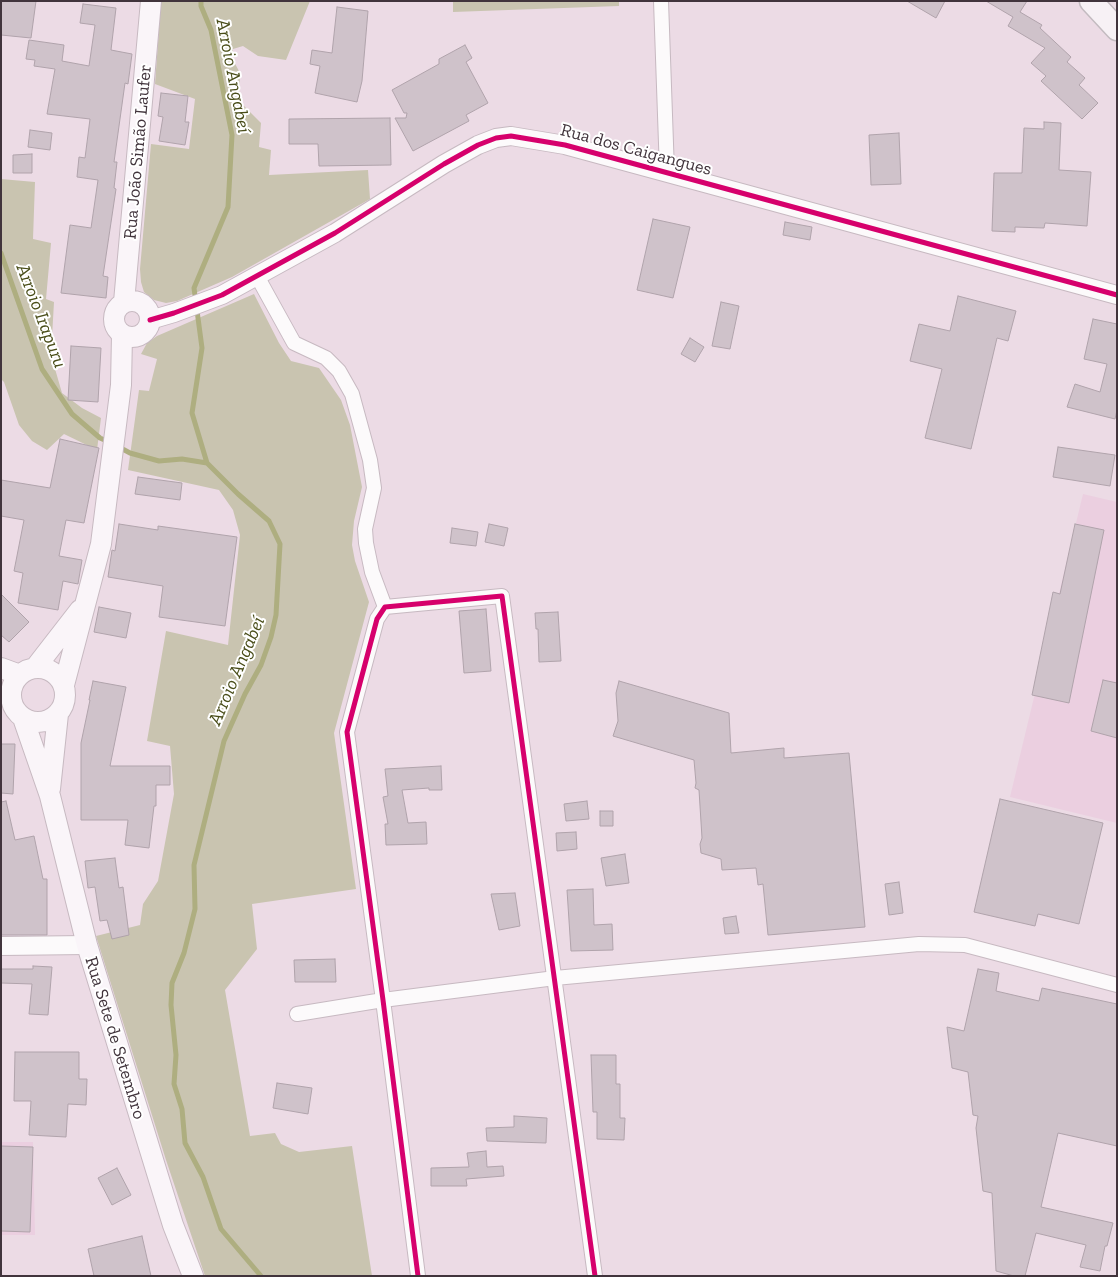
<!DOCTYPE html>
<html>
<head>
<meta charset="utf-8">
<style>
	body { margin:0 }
	#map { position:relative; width:1118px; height:1277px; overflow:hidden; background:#ecdbe5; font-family:"Zilla Slab",serif }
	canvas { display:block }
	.frame { position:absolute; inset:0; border:2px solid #41343c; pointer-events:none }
</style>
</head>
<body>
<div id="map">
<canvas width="1118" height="1277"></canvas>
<div class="frame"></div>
</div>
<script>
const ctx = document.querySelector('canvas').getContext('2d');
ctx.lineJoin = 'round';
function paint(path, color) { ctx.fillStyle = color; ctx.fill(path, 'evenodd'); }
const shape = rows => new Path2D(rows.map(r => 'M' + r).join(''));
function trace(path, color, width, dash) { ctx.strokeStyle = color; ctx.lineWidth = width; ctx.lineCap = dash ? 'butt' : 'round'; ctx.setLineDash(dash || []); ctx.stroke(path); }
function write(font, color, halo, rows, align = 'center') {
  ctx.font = font + ' "Zilla Slab",serif'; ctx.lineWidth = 4; ctx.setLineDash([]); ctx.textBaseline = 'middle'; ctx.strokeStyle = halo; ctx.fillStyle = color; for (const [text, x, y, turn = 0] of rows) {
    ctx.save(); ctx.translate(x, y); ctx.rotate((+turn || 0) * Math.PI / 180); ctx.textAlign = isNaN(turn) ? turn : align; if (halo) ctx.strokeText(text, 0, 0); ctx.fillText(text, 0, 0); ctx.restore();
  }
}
paint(shape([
	[1083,494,1117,502,1117,823,1010,797],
	[1,1142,33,1142,35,1235,1,1235]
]), '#ebcfe0');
paint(shape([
	[161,1,310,1,286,60,258,56,243,46,233,49,232,58,240,73,239,101,261,123,259,147,271,150,269,175,368,170,370,199,232,277,177,301,166,303,154,300,144,292,141,282,140,269,151,144,189,149,195,99,155,84],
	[453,1,619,1,619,6,453,12],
	[1,179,35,182,33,239,51,243,46,299,54,302,51,355,62,393,82,408,101,418,97,450,64,434,47,450,32,441,19,425,4,382,1,379],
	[254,294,279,343,291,361,319,368,341,400,350,425,362,487,354,521,352,545,355,561,369,602,334,733,356,889,252,904,257,949,225,990,250,1136,275,1133,281,1144,299,1152,352,1146,372,1276,205,1276,166,1160,96,936,140,925,143,904,158,881,174,794,170,746,147,741,166,631,228,645,240,535,233,510,219,490,128,470,139,390,149,391,157,359,141,354,147,343,157,336]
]), '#c9c4b0');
trace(shape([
	[201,1,201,6,211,30,232,135,228,207,194,288,202,348,192,413,207,463,238,494,269,521,280,544,276,615,271,637,261,665,245,694,224,741,194,865,195,909,184,953,172,983,171,1005,176,1055,174,1084,182,1109,185,1143,203,1177,221,1229,261,1276],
	[1,253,42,369,72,414,100,438,109,442],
	[117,446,130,453,159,461,182,459,207,463]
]), '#aeae80', 5);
const building = shape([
	[1,1,36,1,31,38,1,35,1,1],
	[907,1,945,1,936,18,907,1],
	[986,1,1027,1,1020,12,1042,25,1040,28,1071,57,1067,62,1085,78,1079,85,1098,103,1082,119,1041,81,1046,76,1031,63,1045,48,1008,26,1013,17,986,1],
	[83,4,116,8,111,50,132,54,128,84,125,83,114,162,117,162,114,188,116,189,103,276,108,277,106,298,61,293,70,225,91,228,98,180,77,177,79,157,85,158,90,119,47,114,55,69,34,66,35,60,26,59,29,40,64,45,62,61,89,66,95,25,80,23,83,4],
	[337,7,368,11,362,81,357,102,315,93,320,66,310,64,312,50,332,53,337,7],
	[465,45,472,58,466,62,488,103,466,115,469,121,413,151,395,118,406,118,407,113,404,113,392,90,439,64,439,59,465,45],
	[161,93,188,96,185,122,189,122,185,145,159,141,163,117,158,116,161,93],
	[390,118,391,165,319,166,318,144,289,144,289,119,390,118],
	[1044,122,1061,123,1059,170,1091,172,1087,226,1045,223,1044,228,1015,227,1015,232,992,231,994,173,1022,173,1024,128,1044,129,1044,122],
	[30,130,52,133,50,150,28,147,30,130],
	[899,133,901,184,871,185,869,135,899,133],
	[32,154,32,173,13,173,13,155,32,154],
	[653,219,690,227,673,298,637,290,653,219],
	[785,222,812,227,810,240,783,235,785,222],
	[958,296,1016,311,1008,341,997,338,971,449,925,438,942,369,910,361,919,324,950,331,958,296],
	[721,302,739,306,730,349,712,346,721,302],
	[1093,319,1117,324,1117,410,1115,419,1067,407,1075,384,1100,392,1107,364,1084,359,1093,319],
	[690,338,704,347,695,362,681,354,690,338],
	[71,346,101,348,98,402,68,400,71,346],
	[60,439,99,448,84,523,66,520,59,556,82,560,78,584,63,581,58,610,18,603,23,573,14,571,24,520,1,516,1,480,50,488,60,439],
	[1058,447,1115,455,1110,486,1053,477,1058,447],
	[138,477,182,483,180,500,135,494,138,477],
	[119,524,158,530,158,526,237,537,225,626,159,617,163,586,108,577,112,550,115,551,119,524],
	[489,524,508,528,504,546,485,542,489,524],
	[1075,524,1104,530,1069,703,1032,695,1053,592,1060,594,1075,524],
	[452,528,478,532,476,546,450,543,452,528],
	[1,594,29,622,9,642,1,635,1,594],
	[99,607,131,613,126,638,94,632,99,607],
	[486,609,491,671,464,673,459,611,486,609],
	[558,612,561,661,539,662,538,629,536,629,535,613,558,612],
	[1103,680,1117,683,1117,738,1091,731,1103,680],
	[93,681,126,687,110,766,170,766,170,785,156,785,156,806,154,806,149,848,125,845,128,820,81,820,81,743,90,700,89,700,93,681],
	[619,681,729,713,731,753,784,748,784,758,849,753,865,927,768,935,763,884,758,885,756,868,722,870,721,859,701,853,700,844,702,838,699,790,695,788,696,783,694,760,613,736,618,721,616,693,619,681],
	[1,744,15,744,13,794,1,793,1,744],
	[441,766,442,790,429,790,429,788,402,790,408,823,426,822,427,844,386,845,385,824,388,824,383,797,388,796,385,769,441,766],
	[1000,799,1103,823,1079,924,1038,914,1035,926,974,912,1000,799],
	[6,801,15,840,34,836,43,879,47,879,47,935,1,935,1,802,6,801],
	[587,801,589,819,566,821,564,804,587,801],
	[600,811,613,811,613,826,600,826,600,811],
	[576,832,577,849,557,851,556,833,576,832],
	[625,854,629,883,606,886,601,858,625,854],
	[115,858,119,888,123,887,129,935,112,939,107,920,100,921,95,887,88,888,85,861,115,858],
	[899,882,903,913,889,915,885,884,899,882],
	[593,889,594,925,612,924,613,950,571,951,567,890,593,889],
	[515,893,520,926,499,930,491,894,515,893],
	[736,916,739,933,725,934,723,918,736,916],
	[335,959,336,982,295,982,294,960,335,959],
	[33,966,52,967,48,1015,29,1014,32,984,1,983,1,969,33,969,33,966],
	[978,969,999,973,996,991,1039,1001,1042,988,1117,1004,1117,1146,1058,1133,1041,1207,1113,1223,1107,1246,1105,1246,1100,1271,1080,1267,1086,1245,1036,1233,1025,1276,1014,1276,996,1271,992,1193,983,1191,976,1128,978,1116,973,1115,968,1072,952,1068,947,1027,964,1031,978,969],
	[15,1052,79,1052,79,1079,87,1079,86,1105,68,1104,66,1137,29,1135,31,1101,14,1101,15,1052],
	[591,1055,616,1055,616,1084,620,1084,620,1118,625,1118,624,1140,597,1139,597,1112,593,1112,591,1055],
	[277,1083,312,1088,308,1114,273,1108,277,1083],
	[514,1116,547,1118,546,1143,487,1141,486,1128,514,1127,514,1116],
	[1,1146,33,1147,30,1232,1,1231,1,1146],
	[486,1151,487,1167,503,1166,504,1176,466,1179,467,1186,431,1186,431,1168,469,1167,467,1153,486,1151],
	[117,1168,131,1195,112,1205,98,1178,117,1168],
	[142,1236,151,1276,94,1276,88,1249,142,1236]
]);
paint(building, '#cfc2ca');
trace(building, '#b0a3ab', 1);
const minor = shape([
	[661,1,667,172],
	[257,276,294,343,326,358,339,371,352,394,370,460,374,488,365,529,366,543,372,572,385,607],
	[297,1014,383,1000,555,978,919,944,965,945,1117,985],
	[418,1276,383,1000,347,732,377,619,385,607,502,596,595,1276]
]);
const tertiary = shape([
	[150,320,174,313,222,295,335,233,444,164,478,145,496,138,511,136,565,145,1117,295],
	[1,946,87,945]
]);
const secondary = shape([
	'114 319a18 18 0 1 1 36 0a18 18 0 1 1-36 0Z',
	[124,302,151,1],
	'11 695a27 27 0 1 1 54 0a27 27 0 1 1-54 0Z',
	[1,668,20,675],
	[35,668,80,610],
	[64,685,101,544,121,385,122,335],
	[23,718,50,796,87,945,173,1225,193,1276],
	[50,789,58,714]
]);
const primary = shape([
	[1091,1,1117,29]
]);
trace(minor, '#c7b9c1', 16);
trace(tertiary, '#c7b9c1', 20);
trace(secondary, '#c7b9c1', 22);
trace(primary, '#c3bbc0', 25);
trace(minor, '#fcfafb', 14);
trace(tertiary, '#fcfafb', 18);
trace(secondary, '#faf5f9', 20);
trace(primary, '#f7f1f5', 22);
trace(shape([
	[150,320,174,313,222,295,335,233,444,164,478,145,496,138,511,136,565,145,1117,295],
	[418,1276,383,1000,347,732,377,619,385,607,502,596,595,1276]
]), '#d6006c', 5);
write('18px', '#41343c', '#fff', [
	["Rua dos Caigangues",636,150,15],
	["Rua João Simão Laufer",138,152,-85],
	["Rua Sete de Setembro",115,1038,73]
]);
write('italic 19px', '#494d19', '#fff', [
	["Arroio Angabeí",233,76,79],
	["Arroio Irapuru",41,316,69],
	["Arroio Angabeí",237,671,-67]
]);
</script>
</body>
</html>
